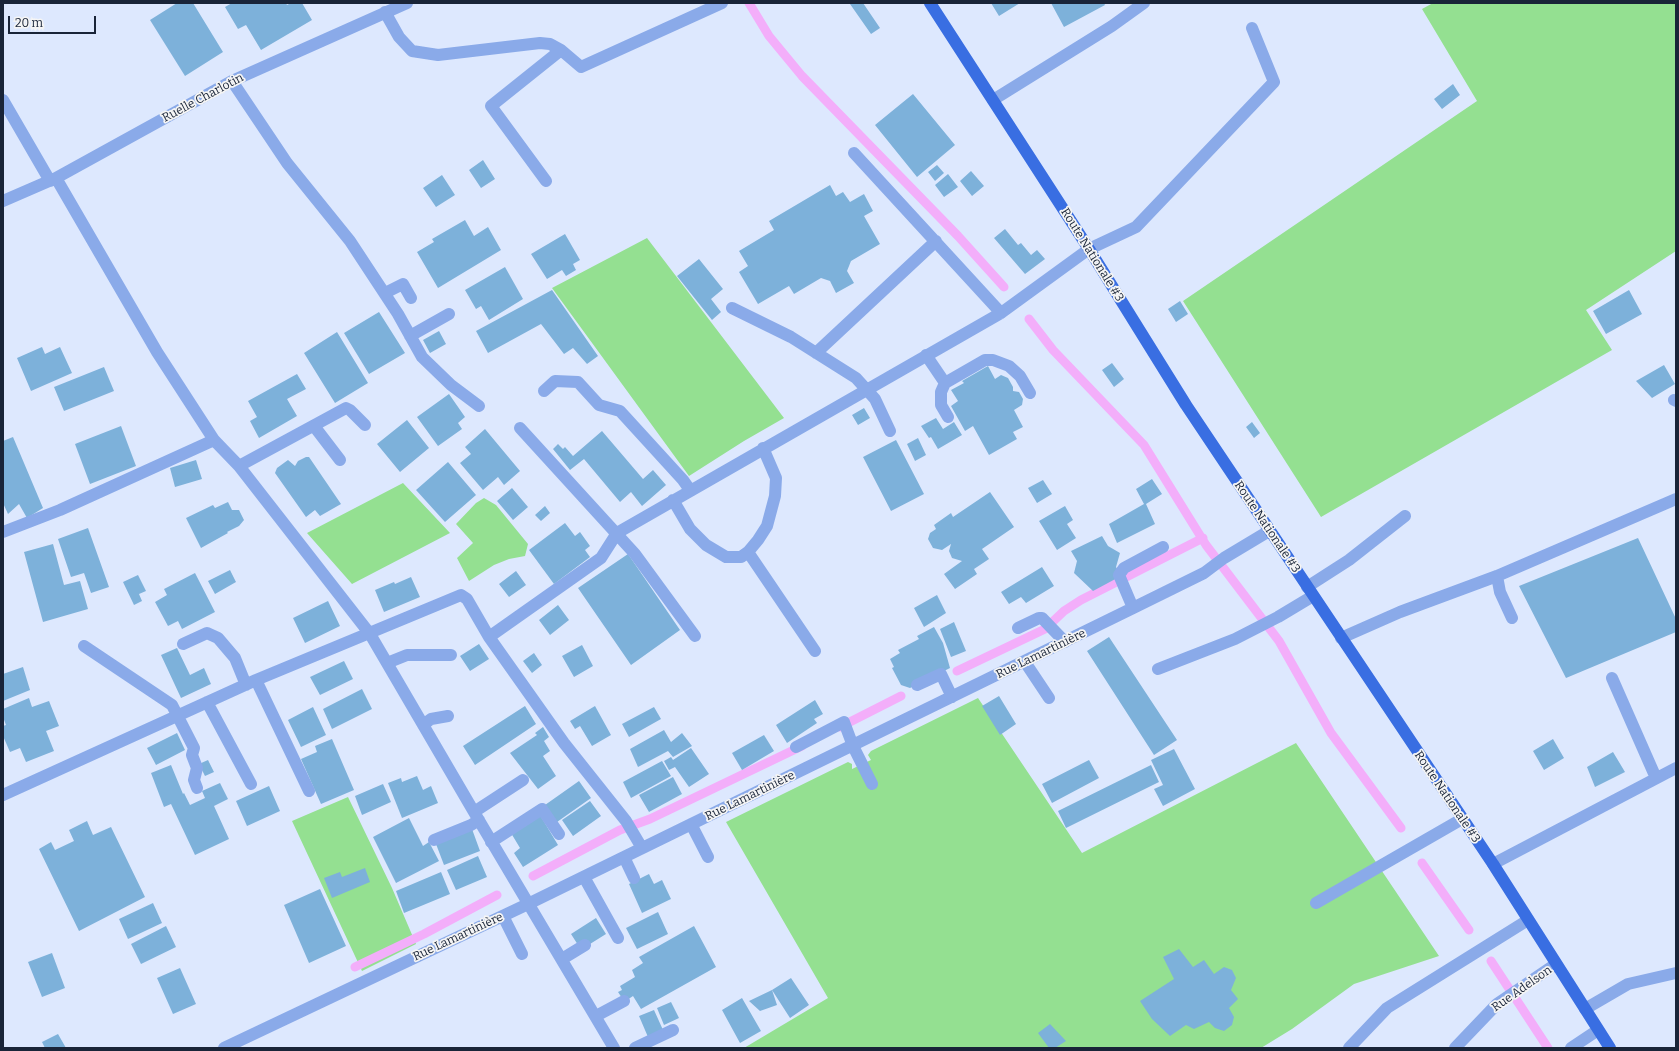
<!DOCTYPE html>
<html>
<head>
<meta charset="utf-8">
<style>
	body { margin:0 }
	#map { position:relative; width:1679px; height:1051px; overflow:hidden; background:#dde8fe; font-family:Bitter,serif }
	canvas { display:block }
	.frame { position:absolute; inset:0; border:4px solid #192438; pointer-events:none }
	.scale { position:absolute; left:8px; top:16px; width:88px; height:18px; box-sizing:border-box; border:2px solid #192438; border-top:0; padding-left:5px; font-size:12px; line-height:14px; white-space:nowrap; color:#192438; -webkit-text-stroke:3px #f5f5f5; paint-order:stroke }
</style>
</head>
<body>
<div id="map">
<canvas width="1679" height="1051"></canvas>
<div class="frame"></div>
<div class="scale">20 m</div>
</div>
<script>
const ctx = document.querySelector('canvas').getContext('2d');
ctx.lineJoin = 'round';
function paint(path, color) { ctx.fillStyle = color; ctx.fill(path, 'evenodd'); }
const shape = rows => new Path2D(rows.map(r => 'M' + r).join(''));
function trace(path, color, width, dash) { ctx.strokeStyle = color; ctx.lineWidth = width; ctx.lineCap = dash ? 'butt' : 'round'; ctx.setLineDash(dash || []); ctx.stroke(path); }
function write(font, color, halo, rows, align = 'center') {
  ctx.font = font + ' Bitter,serif'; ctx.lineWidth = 3.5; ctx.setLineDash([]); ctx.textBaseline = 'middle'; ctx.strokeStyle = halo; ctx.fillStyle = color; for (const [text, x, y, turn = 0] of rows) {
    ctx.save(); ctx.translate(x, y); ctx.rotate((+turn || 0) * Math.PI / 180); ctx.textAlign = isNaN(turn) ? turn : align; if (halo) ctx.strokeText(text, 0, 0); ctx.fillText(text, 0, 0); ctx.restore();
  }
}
paint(shape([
	[1433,3,1676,3,1676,251,1586,310,1612,350,1321,517,1183,301,1477,101,1422,9],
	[647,238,784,418,744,441,689,476,552,288],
	[403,483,450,533,352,584,307,533],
	[484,498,496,505,528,544,525,556,509,559,494,565,469,581,457,558,473,543,456,524,476,503],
	[978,698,1082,853,1296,743,1439,956,1354,984,1292,1029,1261,1048,744,1048,828,998,726,822,848,762,852,764,852,769,871,760,868,755,871,751],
	[348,797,392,888,416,944,362,971,292,821]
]), '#94e091');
trace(shape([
	[749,3,769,36,802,76,958,236,1004,287],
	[1029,319,1053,350,1144,445,1206,545,1279,641,1331,733,1401,828],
	[957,671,1045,629,1064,611,1081,600,1203,538],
	[840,727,901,696],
	[1422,863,1469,930],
	[533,876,620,830,650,819,802,746],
	[1491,961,1548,1048],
	[355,967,424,934,497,895]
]), '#f3aefa', 9);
paint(shape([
	[177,3,193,3,223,52,185,76,150,20],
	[232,3,286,3,287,5,291,3,302,3,312,20,261,50,246,25,238,29,225,7],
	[863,3,880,28,871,34,850,4],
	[991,3,1020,3,999,16],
	[1051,3,1104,3,1105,5,1064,27],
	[1453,84,1460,95,1442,109,1434,99],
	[913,94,955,145,917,177,875,125],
	[483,160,495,179,481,188,469,170],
	[937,165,944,173,935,181,928,172],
	[971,171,984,186,972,196,960,181],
	[948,174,958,187,944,197,935,185],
	[442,175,455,195,436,207,423,188],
	[830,185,836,196,843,192,850,202,864,194,873,211,864,216,880,244,851,261,847,271,854,283,836,293,830,281,821,278,794,294,789,286,758,304,739,272,748,266,739,251,774,230,769,221],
	[465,220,474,236,488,227,501,250,438,288,417,252,434,242,432,239],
	[1005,229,1018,245,1021,243,1031,255,1037,250,1045,259,1025,274,994,238],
	[565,234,580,260,573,264,576,270,566,276,562,270,547,279,531,254],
	[699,259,723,289,711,299,721,312,712,320,677,276],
	[505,267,523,299,489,320,481,306,476,309,465,290],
	[552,290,598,356,587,364,573,348,564,354,541,324,488,353,476,331],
	[1629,290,1642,314,1606,334,1593,311],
	[1180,301,1188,314,1176,322,1168,309],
	[379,312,405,353,369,374,344,333],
	[439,331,446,344,430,353,423,340],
	[337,332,368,383,335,403,304,353],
	[42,347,45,354,60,347,72,373,31,391,17,358],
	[1112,363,1124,379,1114,387,1102,370],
	[1664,365,1675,384,1652,398,1636,381],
	[988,366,995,379,1001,375,1008,378,1013,387,1013,391,1019,392,1023,399,1022,405,1014,410,1023,427,1013,432,1017,439,989,455,973,426,965,431,951,406,958,401,951,390,964,383,962,381],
	[104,367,114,391,64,411,54,387],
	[297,374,306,389,287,399,297,416,259,438,250,421,257,417,248,401],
	[449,394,465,417,458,423,462,429,438,446,417,417],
	[864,408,870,418,858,425,852,415],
	[936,418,943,429,954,422,962,435,938,449,931,437,929,438,921,426],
	[407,420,429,448,400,472,377,444],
	[1252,422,1260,433,1254,438,1246,427],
	[121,426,136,466,90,484,75,444],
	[485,429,520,471,504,485,498,477,483,490,460,463,471,454,465,447],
	[602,431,643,479,653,470,666,485,642,506,631,492,620,502,584,459,570,470,553,449,558,444,563,449,565,447,573,456],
	[13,437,43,508,27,518,19,504,8,514,3,503,3,441],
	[918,438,926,455,915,461,907,444],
	[896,440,924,494,891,511,863,457],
	[306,457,309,457,341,504,320,516,315,510,306,517,275,473,277,468,288,460,295,466,298,461],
	[196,460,202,479,175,487,170,468],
	[448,462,476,495,445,522,416,490],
	[1152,479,1162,494,1146,504,1155,524,1117,543,1109,524,1144,504,1136,489],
	[1043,480,1052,494,1037,503,1028,488],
	[512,488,528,507,513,520,497,501],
	[990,492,1014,527,982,549,989,559,974,569,977,574,955,589,944,574,962,561,952,558,949,551,951,544,942,550,933,548,928,539,930,533,936,529,934,525,951,513,953,517],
	[228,502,232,510,239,510,244,520,239,526,227,532,228,533,201,548,186,518,213,505,215,508],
	[545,506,550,513,541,521,535,515],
	[1065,506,1073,520,1067,524,1076,538,1057,550,1039,521],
	[565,523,575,536,580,532,590,546,585,550,590,557,554,584,529,550],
	[88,528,109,587,91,593,84,573,71,577,58,539],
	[1102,536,1108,546,1120,553,1116,567,1121,576,1093,591,1074,573,1077,561,1071,551],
	[1638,538,1676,619,1676,632,1566,678,1519,586],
	[53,544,64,585,80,581,88,609,43,622,24,552],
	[628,554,680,630,631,665,578,588],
	[1042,567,1054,586,1026,603,1021,597,1009,604,1001,592],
	[230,570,236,582,215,594,208,581],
	[516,571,526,585,509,597,499,584],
	[195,573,215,612,182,629,178,621,168,626,155,602,167,595,164,589],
	[138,575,146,591,139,594,142,601,134,605,123,582],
	[411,577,420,597,384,612,375,590,394,582,395,584],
	[937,595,946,613,924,627,914,608],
	[328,601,340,626,305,643,293,618],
	[558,605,569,620,550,635,539,620],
	[954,622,966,651,951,657,940,629],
	[934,627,943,643,950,668,910,688,901,685,892,668,894,667,890,659,900,653,898,650,919,639,917,636],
	[1109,637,1177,740,1154,755,1087,651],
	[479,644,489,659,470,671,460,656],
	[582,645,593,666,574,677,562,656],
	[177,648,190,675,204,668,211,684,181,698,161,655],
	[534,653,542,665,532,673,523,661],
	[344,661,353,679,320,695,310,677],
	[23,667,30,690,3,701,3,674],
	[362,689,372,709,332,729,323,709],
	[999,696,1016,724,1000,735,982,706],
	[29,698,32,707,49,701,59,726,46,731,54,751,26,762,20,748,10,752,3,736,3,726,6,725,3,717,3,709],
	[815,700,823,714,814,719,817,723,787,743,776,725],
	[525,706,536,724,475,765,463,746],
	[595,706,611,735,592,746,580,726,575,729,570,721],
	[313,707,326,735,301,747,288,720],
	[654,707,661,719,629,737,622,724],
	[543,727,549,737,544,741,550,751,543,756,556,776,538,789,510,753,537,735,535,733],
	[664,730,671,742,682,733,692,746,673,757,668,751,638,767,630,749],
	[177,733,185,750,156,765,147,748],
	[764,735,774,751,742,770,732,753],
	[332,739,354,790,321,804,301,759,317,752,315,746],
	[1553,739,1564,758,1544,770,1533,751],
	[691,748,709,774,689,787,675,767,669,770,664,761,671,757,673,760],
	[1174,749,1195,789,1163,806,1154,789,1163,785,1151,760],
	[1613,752,1625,772,1595,787,1587,767],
	[208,760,214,772,205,776,199,764],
	[1089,760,1099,778,1052,803,1042,784],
	[662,761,671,776,631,798,623,782],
	[171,765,183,794,184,793,190,805,205,798,202,791,220,783,228,799,214,806,229,839,195,855,171,804,164,807,151,773],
	[1151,765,1159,782,1066,828,1058,811],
	[417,776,423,790,431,786,438,803,402,818,388,783,401,778,402,782],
	[673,777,682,794,649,812,639,795],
	[579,781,591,798,557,822,545,805],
	[383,784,391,802,362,815,355,796],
	[269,786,280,811,247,826,236,801],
	[590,801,601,816,573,836,562,820],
	[540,815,558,845,523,867,514,853,520,848,511,833],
	[409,818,423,846,429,842,439,861,396,883,373,837],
	[87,821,93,835,111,827,145,897,79,931,39,849,51,842,55,850,74,841,69,830],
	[472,829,480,851,444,865,436,844],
	[478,856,487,877,456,890,447,870],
	[365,868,370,882,332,898,324,878,340,872,342,877],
	[441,872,450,894,404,913,396,891],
	[649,874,654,884,662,880,671,899,642,913,629,884],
	[320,889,346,946,309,963,284,905],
	[153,903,162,923,128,939,119,919],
	[658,912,668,934,637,949,626,928],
	[596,918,606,934,590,944,578,945,571,934],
	[166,926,176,947,141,964,131,944],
	[694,926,716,967,641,1009,633,996,627,1000,622,998,618,992,622,990,620,986,635,977,632,970,643,963,639,957],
	[1179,949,1193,967,1204,960,1214,974,1224,967,1232,970,1236,978,1231,990,1238,999,1229,1008,1234,1017,1232,1025,1224,1031,1215,1028,1209,1022,1194,1029,1186,1025,1170,1036,1152,1019,1140,1001,1174,979,1163,957],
	[52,953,65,988,42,997,28,962],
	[180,968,196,1004,173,1014,157,978],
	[791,978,809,1005,790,1018,772,990],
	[772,990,777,1005,760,1011,749,1001],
	[742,998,761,1031,740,1043,722,1010],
	[671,1002,679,1018,664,1025,657,1008],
	[654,1010,663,1030,648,1037,639,1016],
	[1050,1024,1066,1041,1055,1048,1049,1048,1038,1033],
	[58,1034,66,1048,45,1048,42,1042]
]), '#7db1da');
trace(shape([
	[385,12,399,37,412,51,438,55,540,43,550,44,561,50,581,67,722,3],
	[232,81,287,163,350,241,398,314,422,357,451,385,479,406],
	[3,100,50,181],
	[993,100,1112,26,1144,3],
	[854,153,1001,313],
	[56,178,157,352,214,440,239,466,370,634,474,812,614,1048],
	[546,181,491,106,561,50],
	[3,201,56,178,232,81,407,3],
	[385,293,403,284,411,298],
	[732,308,791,337,856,378,875,399,890,431],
	[410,336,449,314],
	[816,353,936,241],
	[926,355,945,383,941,392,941,405,948,417],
	[945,383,985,360,993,360,1009,366,1020,376,1030,393],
	[544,391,555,381,578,382,599,405,620,411,683,480,690,490],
	[1674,400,1676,401],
	[314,426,340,460],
	[520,428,635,554,695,636],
	[239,466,346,408,350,410,365,425],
	[673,500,690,529,706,545,726,557,741,557,748,552,758,540,767,526,775,496,776,478,763,448],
	[3,532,60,510,214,440],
	[748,552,815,651],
	[1497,576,1500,592,1512,618],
	[1307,587,1349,560,1405,516],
	[1133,608,1119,575,1124,568,1163,547],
	[1018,628,1039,618,1042,618,1065,642],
	[489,637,601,558,617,533,1001,313,1089,249,1136,227,1274,82,1252,28],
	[1341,638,1400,612,1497,576,1676,499],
	[183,644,207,633,218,638,235,658,246,685],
	[84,646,172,705,194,748,192,755,197,768,194,780,197,788],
	[1025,662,1049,698],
	[387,663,407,655,451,655],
	[1158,669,1235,639,1278,617,1313,596],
	[1612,678,1656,778],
	[256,680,309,791],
	[917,685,941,674,952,697],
	[207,702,251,784],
	[423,725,431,719,448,716],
	[796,747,844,722,853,746,872,784],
	[3,795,256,680,461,595,467,599,489,637,564,743,626,821,642,848],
	[474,812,523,780],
	[691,824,708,857],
	[434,840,471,825,479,820],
	[491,842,542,809,559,834],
	[624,857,634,878],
	[1493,864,1676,768],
	[584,877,618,938],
	[1316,903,1462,819],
	[503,916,522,954],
	[562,959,585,945],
	[1585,1009,1628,984,1676,973],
	[596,1016,624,1001],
	[224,1048,528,904,1133,608,1204,573,1224,558,1269,531],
	[635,1048,673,1030],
	[1349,1048,1387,1008,1528,920],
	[1455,1048,1497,1004,1556,964],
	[1571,1048,1598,1030]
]), '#8aaae9', 12);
trace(shape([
	[930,3,1089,249,1186,405,1493,864,1610,1048]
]), '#396ee2', 12);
write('12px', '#192438', '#f5f5f5', [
	["Ruelle Charlotin",203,98,-28],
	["Route Nationale #3",1092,255,58],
	["Route Nationale #3",1267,527,56],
	["Rue Lamartinière",1041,654,-26],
	["Rue Lamartinière",750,796,-26],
	["Route Nationale #3",1447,797,56],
	["Rue Lamartinière",458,937,-25],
	["Rue Adelson",1522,989,-35]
]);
</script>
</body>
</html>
